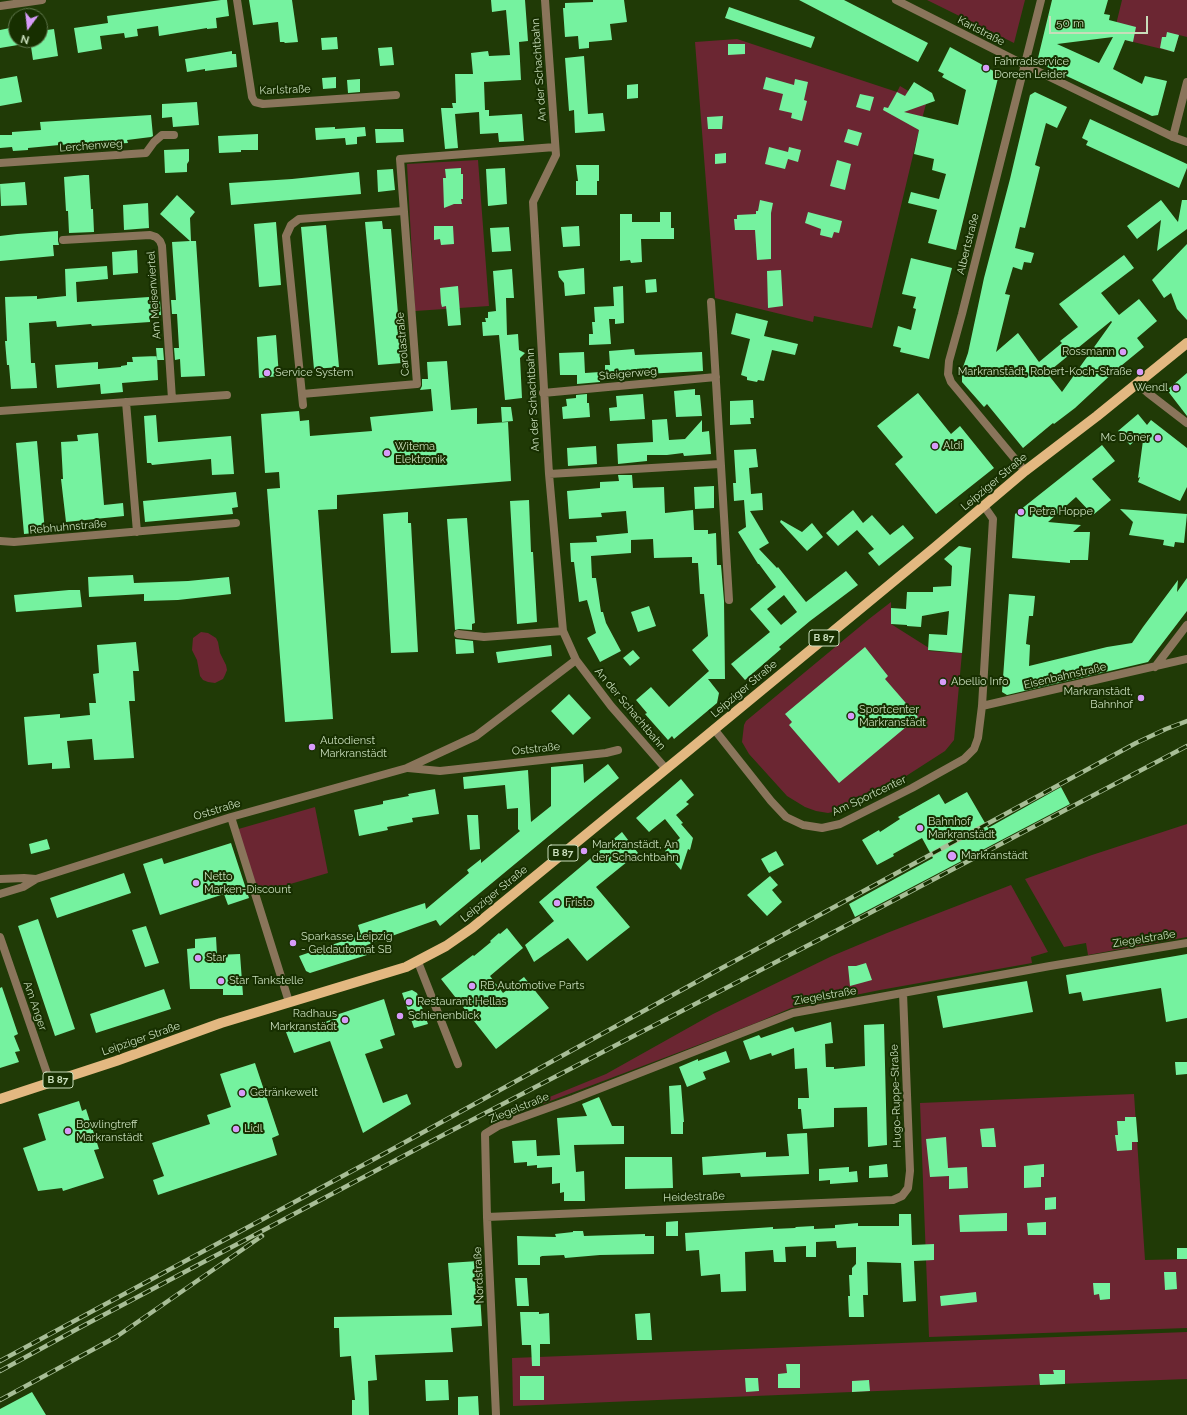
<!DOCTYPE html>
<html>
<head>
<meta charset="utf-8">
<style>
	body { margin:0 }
	#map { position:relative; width:1187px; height:1415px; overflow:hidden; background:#203a06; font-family:Raleway,sans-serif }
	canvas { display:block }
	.north { position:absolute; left:8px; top:8px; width:40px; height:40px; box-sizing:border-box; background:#172f00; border:1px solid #5e754a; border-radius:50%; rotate:195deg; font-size:11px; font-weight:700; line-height:16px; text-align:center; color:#c8ddba }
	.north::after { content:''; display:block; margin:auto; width:14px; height:18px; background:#d79bf9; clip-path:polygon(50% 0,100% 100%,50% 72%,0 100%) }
	.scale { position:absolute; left:1049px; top:16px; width:99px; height:18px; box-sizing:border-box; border:2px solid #c8ddba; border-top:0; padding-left:5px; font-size:12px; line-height:14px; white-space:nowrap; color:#c8ddba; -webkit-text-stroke:3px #172f00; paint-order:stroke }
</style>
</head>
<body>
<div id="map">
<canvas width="1187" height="1415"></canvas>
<div class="north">N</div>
<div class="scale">50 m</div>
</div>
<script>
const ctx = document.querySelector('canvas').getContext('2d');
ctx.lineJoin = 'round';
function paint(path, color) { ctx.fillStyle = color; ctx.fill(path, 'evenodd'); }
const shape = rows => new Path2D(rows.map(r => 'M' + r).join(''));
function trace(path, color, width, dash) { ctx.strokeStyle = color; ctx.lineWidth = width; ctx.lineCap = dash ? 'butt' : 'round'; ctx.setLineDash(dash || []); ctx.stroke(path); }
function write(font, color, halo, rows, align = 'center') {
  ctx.font = font + ' Raleway,sans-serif'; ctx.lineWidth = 4; ctx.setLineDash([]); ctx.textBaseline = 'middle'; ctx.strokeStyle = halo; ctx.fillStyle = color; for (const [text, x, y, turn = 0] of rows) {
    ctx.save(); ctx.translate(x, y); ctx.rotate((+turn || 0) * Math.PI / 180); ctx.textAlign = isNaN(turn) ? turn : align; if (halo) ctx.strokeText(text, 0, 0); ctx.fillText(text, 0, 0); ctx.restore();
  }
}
paint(shape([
	[927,0,1025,0,1014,43],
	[1122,0,1187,0,1187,37,1179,35,1174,52,1113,37],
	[737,39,897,92,900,86,920,98,926,104,919,130,872,328,814,316,813,322,715,298,695,42],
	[478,160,489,306,415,311,407,164],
	[891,602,891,624,929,648,929,651,962,653,954,740,945,751,889,787,853,806,842,810,828,813,816,811,805,807,787,796,749,754,742,742,744,725,746,721,869,619],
	[201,632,208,633,216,638,218,642,220,653,226,665,227,670,225,675,223,679,215,683,208,682,203,680,200,676,197,660,192,650,193,638],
	[315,807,328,873,256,894,235,830],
	[1187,824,1187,937,1088,955,1086,943,1064,947,1025,879,1092,855],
	[1011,885,1048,952,1031,957,1032,963,880,990,791,1008,756,1023,495,1122,493,1120,606,1074,713,1014,832,956,887,933],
	[1134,1094,1145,1260,1187,1259,1187,1328,929,1337,920,1103],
	[1187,1332,1187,1379,852,1392,513,1406,512,1358]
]), '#6b2632');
paint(shape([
	[221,0,227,0,229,16,216,18,217,28,207,29,207,28,159,36,158,26,137,29,138,36,125,38,124,33,100,36,102,49,78,53,74,28,108,23,107,16],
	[249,0,292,0,298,42,285,43,284,42,280,42,278,22,253,25],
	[491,0,525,0,528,41,519,42,521,80,484,82,485,110,489,110,489,116,522,114,524,141,499,142,498,133,480,134,479,112,455,114,458,148,445,149,441,108,453,108,452,103,456,103,455,74,473,74,471,53,488,51,489,56,510,55,506,10,492,12],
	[593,0,624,0,627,22,610,24,612,40,589,42,589,48,579,49,578,36,565,37,563,8,565,8,565,3,593,2],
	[799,0,844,0,928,43,918,62],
	[1052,0,1108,0,1104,14,1110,15,1109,20,1136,27,1133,42,1125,40,1113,69,1142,84,1145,76,1167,81,1158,115,1152,116,1041,64,1038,58],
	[1113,37,1099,63,1057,44],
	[729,7,815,37,811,48,725,18],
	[15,27,16,40,17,40,18,45,0,48,0,30],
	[54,29,58,56,33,60,30,40,40,40,40,31],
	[1167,32,1179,35,1174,52,1160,48,1162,37,1166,37],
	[337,37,338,49,322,50,321,38],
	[728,44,745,44,745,54,728,55],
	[392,47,394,65,380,66,378,48],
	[950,47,999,74,956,250,928,243,937,210,908,203,911,192,939,199,946,174,932,170,934,159,914,154,919,130,883,110,884,107,888,108,897,92,905,96,914,82,932,93,935,101,904,112,958,125,966,90,942,77,944,74,938,71],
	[232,51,232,54,236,54,237,67,205,71,205,69,187,72,185,59],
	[584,56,588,114,603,113,605,131,575,133,574,110,569,111,565,58],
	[17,76,22,102,0,106,0,79],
	[336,77,336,88,323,89,322,78],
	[766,77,794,85,795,79,808,82,804,100,807,101,802,121,791,118,792,113,779,110,783,94,763,89],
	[360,79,360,92,348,93,347,80],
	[638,84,638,98,627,99,627,85],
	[1035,92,1067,107,1057,128,1046,123,1035,165,1040,167,1028,216,1025,228,1020,227,1015,248,1034,253,1031,263,1024,262,1022,270,1013,267,1005,294,1010,295,996,352,1018,333,1039,362,1062,343,1060,341,1078,327,1059,304,1124,255,1134,268,1101,293,1119,315,1139,299,1157,321,1137,338,1144,347,1116,370,1075,408,1054,424,1053,423,1023,448,987,404,984,407,962,382,962,370,968,353,984,278,1010,179,1030,95],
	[1111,321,1112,322,1062,392,1047,373],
	[860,94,874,97,870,111,856,107],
	[197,102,199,125,173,127,172,117,162,118,162,104],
	[151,115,153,136,151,137,127,140,128,143,111,144,110,141,83,144,83,146,70,147,70,144,28,148,28,150,13,151,12,147,0,148,0,135,12,135,12,132,41,130,40,122],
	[723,116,722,129,708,129,707,117],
	[1090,119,1187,164,1187,168,1179,188,1086,145,1088,141,1082,138],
	[335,127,335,129,365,127,366,136,357,137,357,144,346,145,345,138,316,140,315,128],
	[375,129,403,129,404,142,376,143],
	[848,129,862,133,858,146,844,142],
	[258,134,258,150,241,150,241,152,219,153,218,136],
	[769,147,788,152,789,147,801,150,798,162,788,159,785,169,765,164],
	[189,149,189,161,187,164,187,172,165,173,164,150],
	[726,153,726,163,715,164,715,154],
	[837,160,851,164,845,190,830,186],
	[576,165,599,165,599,181,597,181,597,195,576,195,576,181,578,181],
	[461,168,461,174,463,174,463,199,461,199,462,204,454,204,444,208,443,178,446,178,445,169],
	[505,168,507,204,488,206,486,169],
	[393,169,395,190,378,192,377,170],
	[359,172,361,194,231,205,229,183,292,179],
	[84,175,89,175,91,209,93,209,94,232,69,233,68,211,66,211,64,177],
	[25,182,27,205,1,206,0,184],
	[177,195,195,212,190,218,191,241,196,241,205,376,181,377,180,359,175,360,174,348,179,348,177,314,172,314,171,300,176,300,172,242,190,241,160,214],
	[760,200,773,203,771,213,771,259,757,260,755,230,735,230,734,219,737,219,737,215,756,214,756,211,758,211],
	[1161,200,1178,222,1182,200,1187,200,1187,229,1157,251,1161,220,1137,239,1127,226],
	[148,203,149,228,124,230,123,205],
	[660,212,671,212,671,228,674,228,674,239,641,239,642,262,631,263,630,260,620,261,620,214,632,214,632,222,660,222],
	[808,212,842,221,839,233,834,232,832,238,820,235,821,229,805,223],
	[382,221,383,229,391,229,402,363,378,365,365,222],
	[276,222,281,285,259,287,254,224],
	[326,225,339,367,314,369,301,227],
	[434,226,453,226,454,244,441,245,440,239,434,240],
	[579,226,580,246,563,247,561,227],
	[509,227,511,251,492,252,490,228],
	[58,231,58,241,59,245,53,245,54,256,0,261,0,236,17,234],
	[1187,244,1187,320,1177,309,1171,293,1164,298,1152,280],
	[137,250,138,273,113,275,112,252],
	[911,258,952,268,929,359,900,352,901,348,893,346,898,326,911,330,916,309,913,308,916,297,902,294],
	[107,266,108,279,76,282,77,302,149,297,149,302,160,301,161,315,150,316,150,322,92,326,91,324,57,327,56,321,29,323,31,363,35,363,37,388,11,389,9,365,7,365,5,341,7,341,5,297,37,296,37,299,66,296,65,269],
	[584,268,585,294,565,296,564,283,559,277,558,271],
	[512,269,514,298,506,298,507,335,518,334,519,350,525,353,520,358,522,398,505,400,499,335,483,336,482,322,486,322,485,318,488,318,488,312,496,311,493,271],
	[781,270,783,306,768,308,767,271],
	[656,279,657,292,646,293,645,280],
	[458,286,461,325,448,326,446,306,442,307,441,303,440,288],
	[623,286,624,323,615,324,615,319,609,319,611,344,589,345,589,334,593,334,592,322,595,322,594,307,614,306,613,287],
	[736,313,768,321,764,336,798,344,795,355,772,350,764,381,758,380,757,382,747,380,747,377,741,375,750,339,731,334],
	[276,335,279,376,259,378,257,337],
	[156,348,163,348,164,360,157,360],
	[634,349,635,355,702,352,703,371,605,376,605,365,610,365,609,351],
	[584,352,585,373,600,372,600,382,577,384,577,375,560,375,559,353],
	[157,356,158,380,122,383,123,392,101,394,100,384,57,388,55,365,98,362,98,369,121,367,121,366,127,365,127,362,133,362,132,357],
	[447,361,451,410,477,408,477,424,508,422,511,481,337,495,337,509,318,510,333,719,285,722,267,489,280,488,279,472,265,473,261,414,299,411,300,421,309,420,310,436,372,431,370,417,433,411,431,389,420,390,422,386,422,379,428,379,427,362],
	[1187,373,1187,416,1167,390],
	[695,389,695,395,700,395,702,416,676,417,674,391],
	[918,393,951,434,960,426,994,468,936,514,895,464,903,457,877,426],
	[587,394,587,403,589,403,590,417,563,419,562,407,567,406,566,399,576,398,576,395],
	[643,394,645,419,610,421,609,408,617,407,616,396],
	[753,400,754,418,750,418,751,424,730,425,730,401],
	[501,407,511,407,513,421,502,422],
	[1138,414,1147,425,1151,420,1187,448,1187,487,1180,501,1138,482,1140,477,1138,478,1144,433,1130,445,1118,431],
	[156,415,158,442,231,436,234,474,212,475,211,459,152,465,151,463,147,463,144,416],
	[667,419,669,440,685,439,702,420,702,432,709,431,711,454,684,456,683,453,667,455,647,455,647,461,618,464,617,444,653,442,652,420],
	[98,433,104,505,123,503,124,516,66,522,61,479,63,479,61,442,78,441,77,435],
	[37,441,45,532,24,534,16,443],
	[1102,445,1115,461,1092,479,1111,500,1093,515,1076,497,1048,522,1081,525,1073,532,1090,532,1088,560,1070,560,1070,563,1012,558,1015,514],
	[596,446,597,464,568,466,567,448],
	[756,449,758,467,749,468,751,494,762,493,763,510,750,511,769,543,759,549,777,568,778,567,806,602,846,571,858,585,810,621,779,647,781,649,745,680,731,664,770,632,750,609,776,587,759,564,758,564,738,532,746,527,744,500,734,501,733,483,736,483,734,450],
	[784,595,797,612,781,625,767,609],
	[618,475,632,475,633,488,664,487,665,513,693,510,694,530,708,530,708,534,716,533,717,565,721,565,724,601,725,679,708,679,719,693,717,703,674,739,672,736,668,740,645,714,647,713,636,700,651,687,669,707,709,671,692,650,708,636,704,594,700,594,698,563,692,563,692,557,654,558,653,539,631,540,631,553,591,556,592,578,596,578,601,612,603,612,606,623,621,651,600,662,587,638,596,633,587,600,579,602,574,562,571,562,570,543,597,542,596,536,628,533,626,511,601,513,602,517,569,519,567,491,600,488,600,482,619,481],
	[714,486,714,508,695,509,694,487],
	[236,492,238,507,232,508,233,514,145,522,143,501],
	[529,500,531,552,533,552,537,622,517,624,510,501],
	[1120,509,1187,514,1184,543,1175,542,1174,547,1163,545,1164,540,1129,535,1133,522],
	[853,510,863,523,872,515,890,535,903,525,914,538,879,566,868,553,874,549,857,530,838,546,826,533],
	[408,512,408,523,411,523,418,652,391,653,383,514],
	[467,518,475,623,472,624,472,630,459,629,455,630,447,519],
	[781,520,802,532,812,523,823,537,807,551,780,522],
	[959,546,971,548,962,653,928,650,929,634,947,635,949,611,922,616,921,627,907,626,907,625,891,624,891,608,906,609,907,592,933,592,933,587,951,586,952,566,944,559],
	[133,575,134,583,188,581,229,577,231,594,178,600,144,601,144,594,89,597,88,577],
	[1187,578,1187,611,1148,662,1007,695,1002,692,1009,594,1035,596,1033,616,1029,616,1026,644,1030,645,1029,666,1107,647,1132,643,1143,627,1178,580,1177,592],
	[69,590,80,590,82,607,16,612,14,595],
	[649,606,656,626,638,632,631,612],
	[455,639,473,641,474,653,456,654],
	[136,642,139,671,133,671,135,701,129,701,134,758,94,760,92,739,67,741,70,768,52,769,52,763,28,765,24,717,60,714,60,718,90,715,89,703,96,703,93,674,99,673,97,645],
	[551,645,552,656,498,663,496,652],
	[865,647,888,676,885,679,918,717,839,783,789,725,792,722,785,714],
	[633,650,640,658,630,666,623,658],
	[569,694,591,718,573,735,551,711],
	[583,764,584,783,608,764,619,778,440,926,436,920,367,945,370,954,310,973,306,971,299,956,361,935,358,925,425,903,426,909,469,873,467,870,481,859,481,863,520,831,518,829,518,808,507,809,505,785,464,789,463,777,528,770,531,822,551,806,551,767],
	[681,779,694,795,686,802,689,804,676,815,683,823,681,824,693,838,690,850,688,849,681,870,665,851,680,838,665,819,649,832,636,818],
	[1061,787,1070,804,855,917,849,904,933,858,922,838,893,854,894,856,877,865,862,840,879,830,880,832,900,819,898,817,939,794,945,804,967,792,988,828],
	[435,789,439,814,412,818,413,822,387,827,388,830,359,836,354,810,383,804,383,801,409,796,408,794],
	[467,815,478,815,480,849,470,850],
	[622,832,638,853,596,887,630,927,587,961,568,938,534,962,525,945,554,921,539,902],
	[47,839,50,849,31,854,29,844],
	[231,843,249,898,228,905,224,894,160,915,143,864,162,858,164,864],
	[776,851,784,865,769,873,761,859],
	[124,873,131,893,57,918,50,898],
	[770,876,778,885,772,890,782,902,767,916,747,895],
	[38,919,75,1029,55,1036,18,926],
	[146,926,159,963,145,967,132,930],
	[507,928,523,948,490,976,503,993,524,977,549,1008,496,1049,441,979,473,955,474,956,491,942,490,941,499,933,500,934],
	[216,937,217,955,240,954,243,995,223,995,223,989,190,989,187,949,195,948,195,939],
	[1187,954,1187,1018,1166,1022,1161,988,1083,1001,1081,992,1069,994,1066,975],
	[866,963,872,980,850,986,848,966,856,966],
	[1027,981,1033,1012,943,1028,937,996],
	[2,987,18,1034,14,1036,20,1051,15,1052,19,1062,0,1068,0,988],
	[164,989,171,1009,96,1033,90,1014],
	[412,990,417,993,428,1024,414,1028,402,993],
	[384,999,395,1035,380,1040,383,1048,365,1054,383,1103,407,1094,411,1104,363,1133,330,1041,294,1053,286,1032,311,1023,312,1026,334,1019,333,1016],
	[831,1022,833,1043,825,1044,826,1067,834,1067,834,1069,865,1066,864,1025,884,1024,887,1145,868,1147,867,1107,834,1108,834,1127,803,1129,801,1109,798,1109,798,1098,809,1098,807,1068,795,1069,794,1048,772,1056,771,1053,750,1060,743,1041,759,1035,761,1038,793,1027,795,1032],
	[726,1051,730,1062,703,1072,706,1079,687,1087,679,1067,698,1059,698,1061],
	[1175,1062,1187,1062,1187,1074,1176,1075],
	[255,1063,279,1135,272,1138,277,1155,158,1195,153,1180,164,1176,152,1143,210,1124,207,1115,231,1107,220,1074],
	[681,1085,684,1122,683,1122,683,1134,671,1134,669,1086],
	[599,1097,612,1126,624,1126,624,1144,574,1145,576,1172,584,1171,585,1201,564,1201,564,1192,560,1193,560,1183,552,1184,552,1167,537,1168,537,1165,527,1166,527,1162,514,1163,512,1141,536,1140,537,1156,560,1155,557,1118,587,1116,582,1104],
	[79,1101,82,1111,86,1109,99,1149,94,1150,104,1178,63,1191,62,1188,38,1191,23,1148,46,1140,38,1114],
	[1125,1117,1136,1117,1138,1142,1132,1142,1132,1150,1117,1151,1115,1135,1118,1135,1117,1121,1125,1121],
	[994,1128,996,1147,982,1147,980,1129],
	[807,1133,809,1174,741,1177,740,1173,703,1175,702,1157,766,1152,766,1157,789,1156,787,1134],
	[946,1137,948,1168,967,1167,968,1188,949,1189,949,1176,930,1177,926,1139],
	[625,1157,672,1157,673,1188,625,1189],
	[887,1164,888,1177,869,1178,869,1166],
	[1044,1164,1044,1177,1041,1177,1041,1187,1024,1188,1024,1166],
	[849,1167,849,1172,857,1171,858,1182,830,1184,830,1180,819,1181,819,1169],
	[1056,1197,1056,1209,1045,1210,1045,1198],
	[1007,1213,1007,1231,960,1232,959,1215],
	[899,1214,911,1214,912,1245,934,1244,934,1260,914,1261,916,1301,903,1302,901,1263,867,1262,868,1295,863,1295,864,1317,849,1317,848,1296,850,1296,849,1275,852,1275,852,1268,856,1264,856,1247,837,1248,836,1241,816,1242,816,1257,806,1257,806,1246,785,1247,786,1262,774,1262,773,1250,745,1252,746,1291,721,1292,720,1274,701,1276,699,1250,686,1251,685,1233,773,1227,773,1229,795,1228,796,1227,814,1226,814,1229,835,1228,835,1225,858,1223,858,1226,899,1226],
	[678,1221,678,1236,666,1236,666,1222],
	[1046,1222,1046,1235,1028,1235,1027,1223],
	[573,1231,583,1231,584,1236,645,1234,645,1236,654,1236,654,1254,600,1255,565,1258,564,1255,542,1256,540,1257,540,1265,518,1265,517,1236,556,1237,555,1234,573,1232],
	[1177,1248,1187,1248,1187,1259,1177,1259],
	[478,1261,482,1326,451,1328,453,1352,375,1355,377,1380,368,1381,369,1415,352,1415,352,1400,355,1400,351,1356,340,1357,339,1328,334,1328,334,1317,452,1315,448,1263],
	[1164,1272,1176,1272,1177,1289,1165,1290],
	[515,1278,527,1278,529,1306,517,1306],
	[1093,1283,1110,1283,1110,1299,1100,1300,1099,1294,1094,1295],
	[976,1292,977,1302,941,1306,940,1296],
	[520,1312,539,1312,539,1314,549,1313,550,1344,540,1344,540,1366,532,1366,531,1345,522,1345],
	[650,1313,652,1340,637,1340,635,1314],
	[786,1364,800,1364,800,1388,778,1388,778,1374,787,1373],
	[1053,1370,1065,1370,1065,1384,1040,1385,1039,1374,1054,1374],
	[520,1376,544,1376,544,1400,520,1400],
	[745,1378,758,1378,759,1391,746,1392],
	[425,1380,448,1380,449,1400,426,1401],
	[869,1380,870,1391,852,1392,852,1381],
	[32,1392,46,1415,0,1415,0,1409],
	[478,1396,479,1415,458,1415,458,1397]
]), '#75f29f');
trace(shape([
	[237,0,252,97,255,102,263,104,396,95],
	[545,0,556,155,533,202,549,474,563,631,576,660,611,706,666,769],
	[896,0,1025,65,1173,137,1187,142],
	[0,6,42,0],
	[1173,137,1187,82],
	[0,163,146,153,154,142,162,135,174,135],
	[63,240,150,235,156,237,160,241,162,246,172,399],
	[711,302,713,332,729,600],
	[1138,384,1148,393,1187,423],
	[543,393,716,377],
	[302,394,417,384,400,159,555,147],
	[126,402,137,532],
	[303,405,286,236,291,225,299,219,403,211],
	[0,411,227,395],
	[1025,471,956,388,951,382,948,374,949,361,962,314,1041,0],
	[549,474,720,464],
	[0,541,14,542,236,523],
	[458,634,484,637,563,631],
	[1155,667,1187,625],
	[982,706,1187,659],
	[714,729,771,801,786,817,803,825,822,828,840,824,912,788,964,759,974,749,978,738,982,706,993,519,984,506],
	[408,768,440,771,606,753,618,750],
	[231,817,289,1002],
	[0,879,24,878,36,879],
	[0,894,23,887,36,879,231,817,407,768,476,736,576,660],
	[0,937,50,1082],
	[418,962,458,1064],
	[487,1217,893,1200,902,1196,908,1188,910,1171,903,993],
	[496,1415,487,1217,485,1134,498,1126,573,1099,793,1013,1050,966,1187,943]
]), '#8a755b', 8);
trace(shape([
	[0,1099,116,1061,221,1023,406,967,446,946,472,928,688,751,934,548,1025,471,1097,416,1187,343]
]), '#e3b881', 10);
const rail = shape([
	[0,1361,389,1151,709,975,1136,743,1166,729,1187,721],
	[0,1371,79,1328,445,1134,828,935,1187,746],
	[0,1400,116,1337,262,1236]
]);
trace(rail, '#a7bd96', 4.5);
trace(rail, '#172f00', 3, [9]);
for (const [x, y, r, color] of [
	[986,68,4,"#d79bf9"],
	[1123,352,4,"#d79bf9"],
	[1140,372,4,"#d79bf9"],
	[267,373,4,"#d79bf9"],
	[1176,388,4,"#d79bf9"],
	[1158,438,4,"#d79bf9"],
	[935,446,4,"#d79bf9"],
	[387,453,4,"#d79bf9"],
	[1021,512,4,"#d79bf9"],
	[943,682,4,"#d79bf9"],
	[1141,698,4,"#d79bf9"],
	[851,716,4,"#d79bf9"],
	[312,747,4,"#d79bf9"],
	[920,828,4,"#d79bf9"],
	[584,851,4,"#d79bf9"],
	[952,856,5,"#d79bf9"],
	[196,883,4,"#d79bf9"],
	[557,903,4,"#d79bf9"],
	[293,943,4,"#d79bf9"],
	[198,958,4,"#d79bf9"],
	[221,981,4,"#d79bf9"],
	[472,986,4,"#d79bf9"],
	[409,1002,4,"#d79bf9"],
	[400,1016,4,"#d79bf9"],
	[345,1020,4,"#d79bf9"],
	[242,1093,4,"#d79bf9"],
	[236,1129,4,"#d79bf9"],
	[68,1131,4,"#d79bf9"]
]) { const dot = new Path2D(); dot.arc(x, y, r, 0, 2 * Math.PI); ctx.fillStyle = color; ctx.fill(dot); trace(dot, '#172f00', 1.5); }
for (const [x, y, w] of [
	[824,638,30],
	[563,853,30],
	[58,1080,30]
]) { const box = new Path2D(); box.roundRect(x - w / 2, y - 8, w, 16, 3); ctx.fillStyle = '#172f00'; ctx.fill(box); trace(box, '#c8ddba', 1); }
write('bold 10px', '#c8ddba', null, [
	["B 87",824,638],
	["B 87",563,853],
	["B 87",58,1080]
]);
write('11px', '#c8ddba', '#172f00', [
	["Karlstraße",981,31,27],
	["An der Schachtbahn",539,70,-94],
	["Karlstraße",285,90,-2],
	["Lerchenweg",91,146,-4],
	["Albertstraße",968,244,-76],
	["Am Meisenviertel",154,295,-94],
	["Carolastraße",403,344,-95],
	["Steigerweg",628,374,-5],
	["An der Schachtbahn",533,400,-93],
	["Leipziger Straße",994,482,-40],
	["Rebhuhnstraße",68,527,-5],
	["Eisenbahnstraße",1065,676,-13],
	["Leipziger Straße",744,689,-40],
	["An der Schachtbahn",630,709,50],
	["Oststraße",536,749,-6],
	["Am Sportcenter",869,796,-25],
	["Oststraße",217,810,-17],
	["Leipziger Straße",494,894,-39],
	["Ziegelstraße",1144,939,-9],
	["Ziegelstraße",825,996,-10],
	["Am Anger",35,1006,71],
	["Leipziger Straße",141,1039,-19],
	["Hugo-Ruppe-Straße",896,1096,-92],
	["Ziegelstraße",519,1108,-22],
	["Heidestraße",694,1197,-2],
	["Nordstraße",479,1275,-93]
]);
write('11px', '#c8ddba', '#172f00', [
	["Fahrradservice",994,62],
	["Doreen Leider",994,75],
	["Rossmann",1115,352,"right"],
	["Markranstädt, Robert-Koch-Straße",1132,372,"right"],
	["Service System",275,373],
	["Wendl",1168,388,"right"],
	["Mc Döner",1150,438,"right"],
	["Aldi",943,446],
	["Witema",395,447],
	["Elektronik",395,460],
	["Petra Hoppe",1029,512],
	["Abellio Info",951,682],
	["Markranstädt,",1133,692,"right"],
	["Bahnhof",1133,705,"right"],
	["Sportcenter",859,710],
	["Markranstädt",859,723],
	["Autodienst",320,741],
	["Markranstädt",320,754],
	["Bahnhof",928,822],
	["Markranstädt",928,835],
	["Markranstädt, An",592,845],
	["der Schachtbahn",592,858],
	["Markranstädt",961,856],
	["Netto",204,877],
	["Marken-Discount",204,890],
	["Fristo",565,903],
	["Sparkasse Leipzig",301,937],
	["- Geldautomat SB",301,950],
	["Star",206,958],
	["Star Tankstelle",229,981],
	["RB Automotive Parts",480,986],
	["Restaurant Hellas",417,1002],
	["Radhaus",337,1014,"right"],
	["Markranstädt",337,1027,"right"],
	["Schienenblick",408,1016],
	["Getränkewelt",250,1093],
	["Bowlingtreff",76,1125],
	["Markranstädt",76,1138],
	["Lidl",244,1129]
], 'left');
</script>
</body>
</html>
